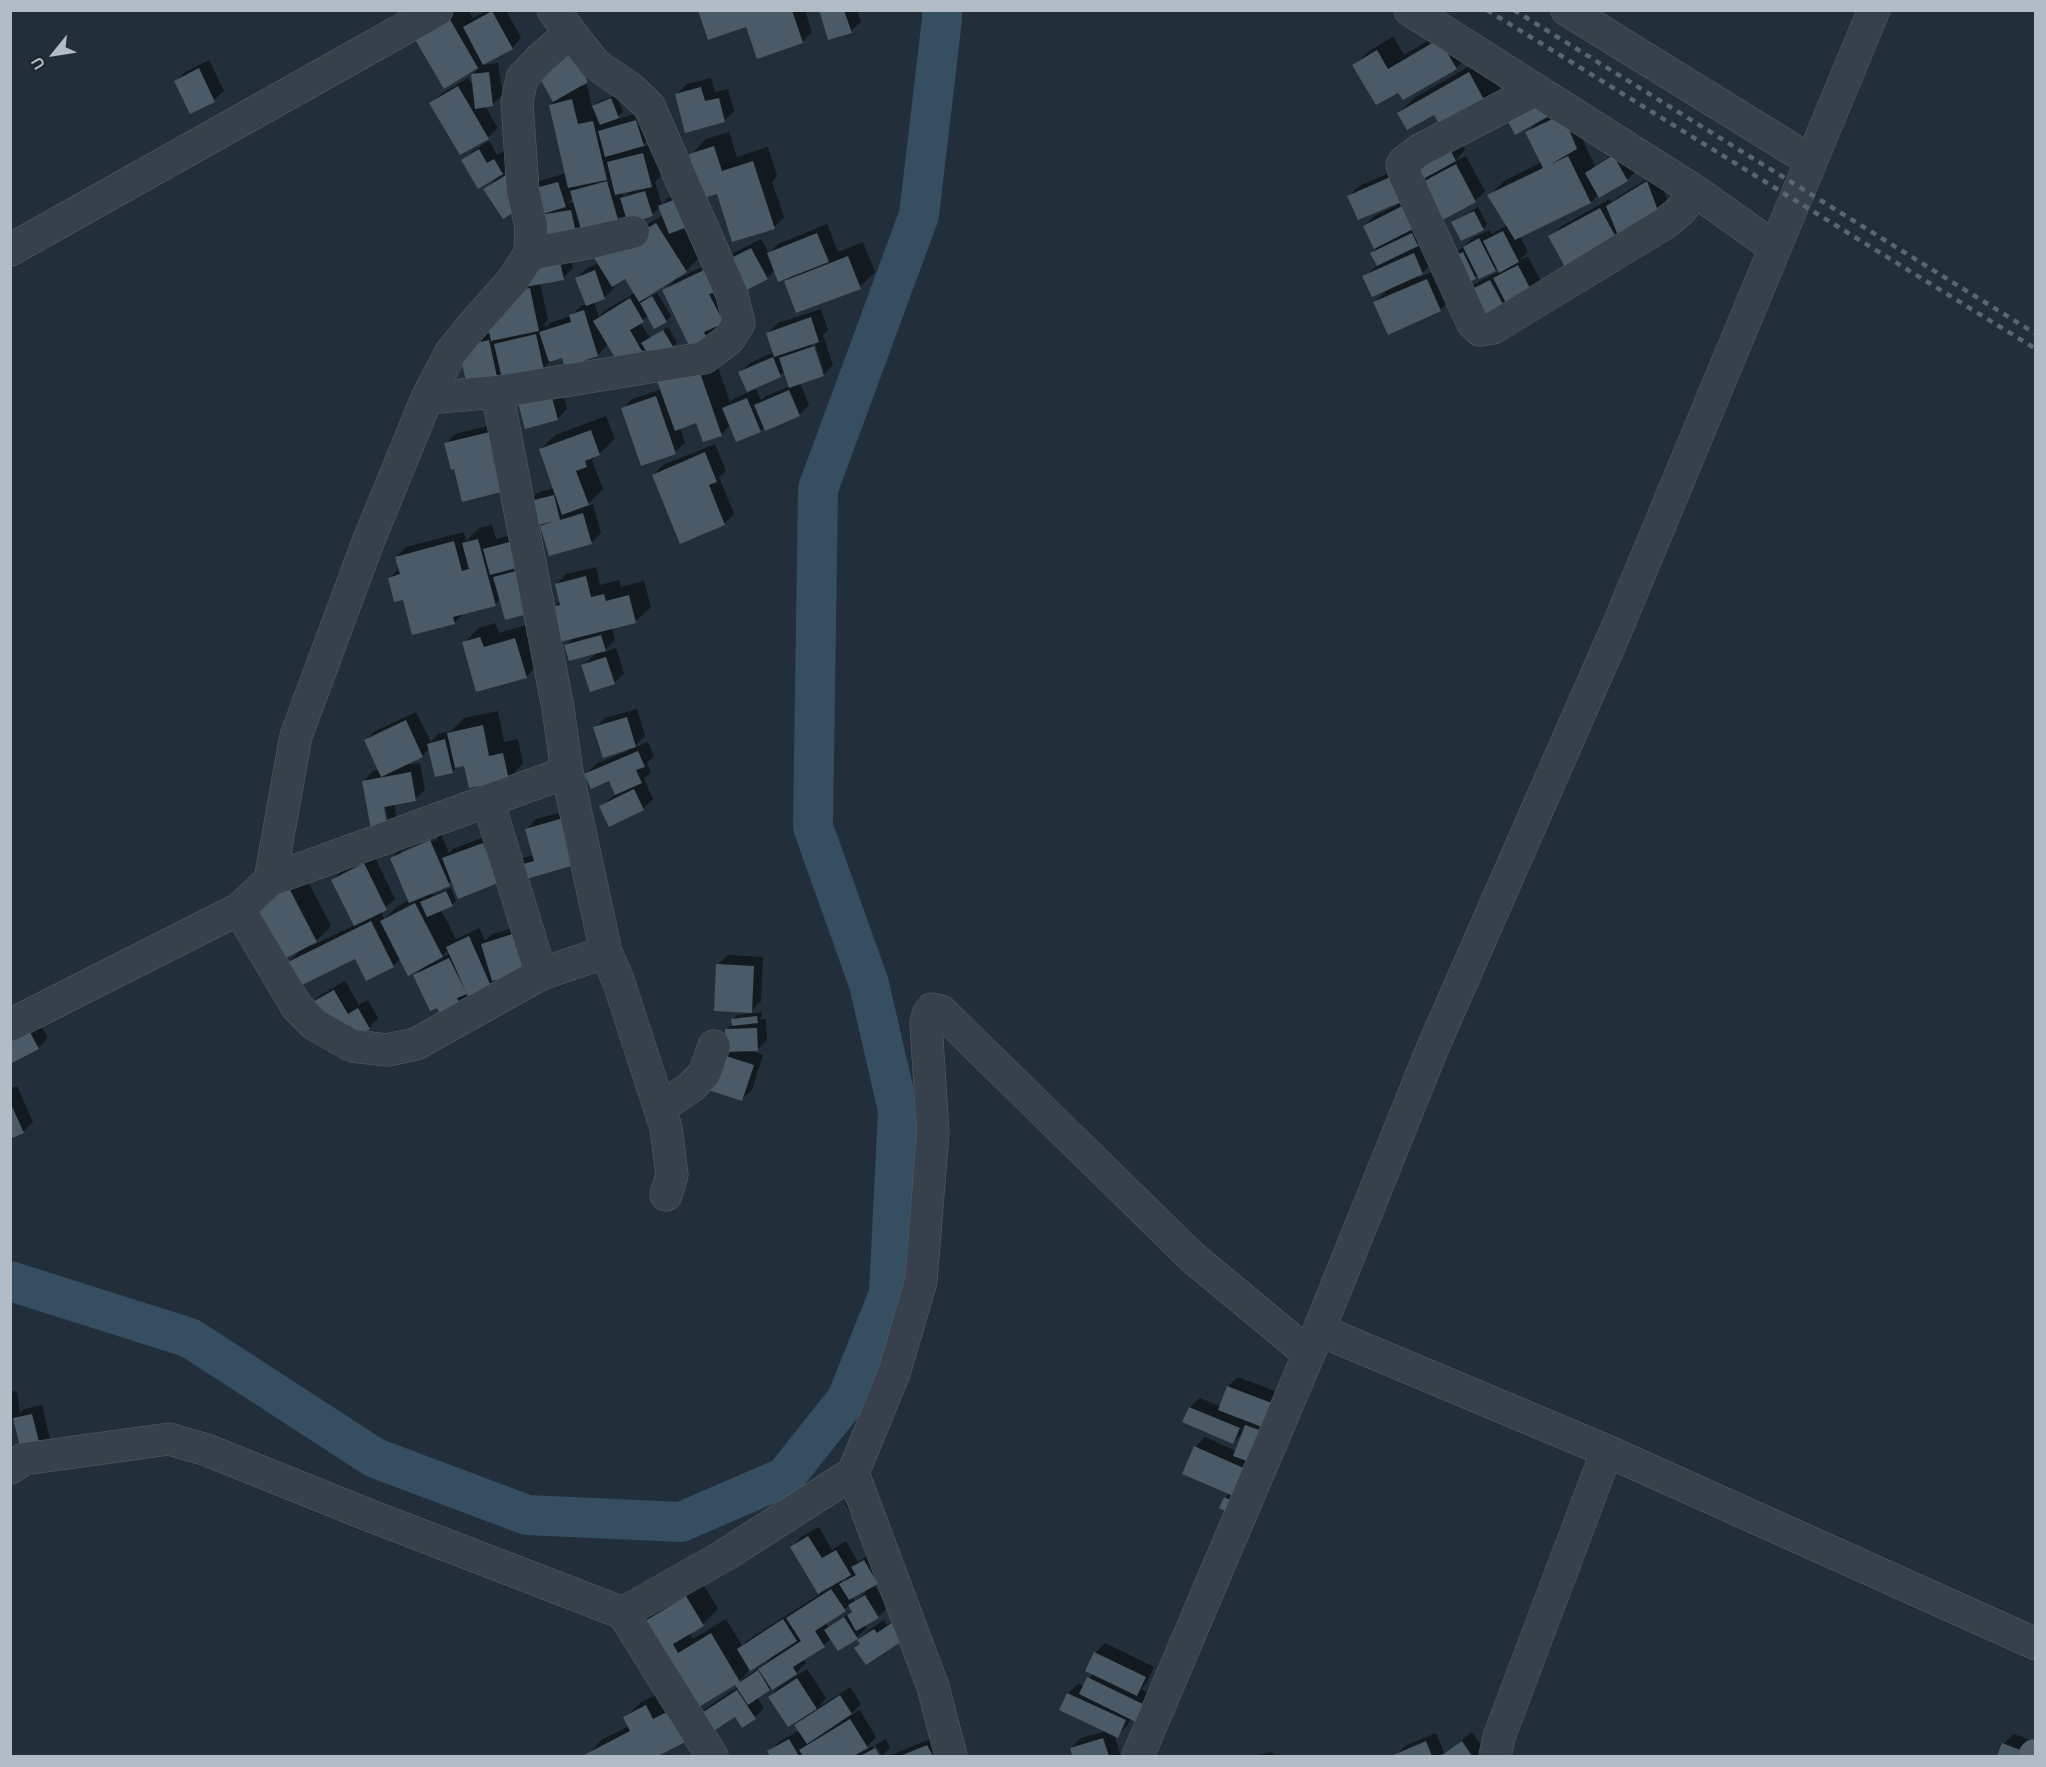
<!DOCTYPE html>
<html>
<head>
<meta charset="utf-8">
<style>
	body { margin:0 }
	#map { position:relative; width:2046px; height:1767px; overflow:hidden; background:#222f3a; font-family:"Space Grotesk",sans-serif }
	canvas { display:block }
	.frame { position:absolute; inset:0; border:12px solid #b1bcc7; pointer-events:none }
	.north { position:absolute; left:24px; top:24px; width:60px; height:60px; -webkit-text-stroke:4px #1b262f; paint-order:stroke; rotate:240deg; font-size:16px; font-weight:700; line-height:24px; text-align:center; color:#b1bcc7 }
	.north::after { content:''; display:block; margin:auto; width:21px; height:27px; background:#b1bcc7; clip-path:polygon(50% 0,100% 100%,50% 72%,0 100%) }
</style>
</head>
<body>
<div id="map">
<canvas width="2046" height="1767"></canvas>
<div class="frame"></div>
<div class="north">U</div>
</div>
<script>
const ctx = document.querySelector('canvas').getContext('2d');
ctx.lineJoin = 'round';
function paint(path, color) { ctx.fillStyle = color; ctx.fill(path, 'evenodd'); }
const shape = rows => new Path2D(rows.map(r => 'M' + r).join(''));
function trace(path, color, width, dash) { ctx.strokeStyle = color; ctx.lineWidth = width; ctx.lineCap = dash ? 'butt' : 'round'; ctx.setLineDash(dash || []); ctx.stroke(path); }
paint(shape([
	[448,10,468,10,473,18,487,10,506,10,521,38,512,48,481,65,498,63,503,95,493,104,485,106,498,128,488,137,431,104,441,94,468,78,474,87,472,75,481,66,444,86],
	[700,10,805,10,812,32,802,42],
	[820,10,857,10,861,22,851,31],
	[1454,25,1471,53,1456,68,1398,91,1354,66,1369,51,1393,37,1404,55],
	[1484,58,1503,93,1488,108,1435,113,1399,113,1414,98],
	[209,60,224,91,214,100,191,112,175,82,185,72],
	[535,66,597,71,587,81,577,87,587,85,592,108,598,102,616,95,623,112,614,120,646,111,653,135,641,147,653,144,661,176,655,182,662,205,669,197,685,191,683,227,701,256,686,271,676,277,677,279,714,261,733,312,715,325,720,336,710,346,664,291,676,279,645,296,646,299,657,293,671,316,666,321,648,316,640,322,650,338,668,327,677,342,673,347,646,348,620,364,608,344,598,355,566,365,563,357,552,360,543,368,498,380,470,338,491,333,486,312,570,253,573,268,563,278,540,283,548,320,542,326,545,325,546,327,550,323,571,316,581,306,586,304,577,278,587,268,599,263,633,233,663,215,660,207,652,215,576,236,485,190,499,176,463,161,473,151,489,141,497,155,505,150,512,163,500,177,516,166,531,190,540,181,566,173,550,105,555,101],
	[631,190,624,197,622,192],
	[573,197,575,202,567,203,571,200],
	[626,277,635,293,604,311,599,317,594,302,604,298,614,288,613,285],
	[711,78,715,92,728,89,734,111,724,121,677,94,687,84],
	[1573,105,1586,138,1583,141,1595,166,1623,147,1637,170,1627,180,1599,194,1591,202,1520,236,1528,252,1519,260,1528,257,1543,285,1506,301,1503,304,1463,294,1473,285,1500,271,1498,267,1495,270,1478,275,1460,285,1448,260,1474,237,1490,230,1492,234,1507,225,1489,196,1504,181,1542,162,1527,133,1538,121],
	[729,132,737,157,768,147,777,176,772,182,784,217,774,227,718,193,696,170,691,154,706,139],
	[1456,132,1465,150,1455,161,1466,156,1485,191,1475,201,1435,222,1427,235,1413,249,1424,244,1432,263,1417,278,1437,270,1450,300,1440,310,1375,302,1389,288,1364,277,1378,265,1372,253,1376,249,1365,226,1374,216,1401,203,1400,201,1349,196,1359,186,1405,166],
	[1657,173,1669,205,1616,238,1550,237,1560,227,1610,199,1612,202,1618,197],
	[1478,207,1487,224,1483,229,1453,222],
	[827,224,838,252,863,242,875,272,860,287,786,281,792,274,775,270,767,278,722,264,732,254,761,239,769,253,778,244],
	[821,309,828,330,823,335,833,365,824,374,800,383,809,405,799,415,765,427,760,431,731,425,721,434,697,421,680,427,685,443,675,452,623,409,632,399,662,389,713,353,730,402,733,399,756,389,761,400,766,396,790,386,785,371,780,375,747,390,740,372,750,363,774,352,768,333,778,323],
	[813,338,824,371,821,371,810,339],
	[560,381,567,409,557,419,526,428],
	[606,416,615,439,592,460,603,489,585,507,593,504,601,533,591,543,550,554,541,523,528,502,537,493,554,488,540,450,555,435],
	[503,422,500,491,455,467,446,444,455,434],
	[715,444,726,471,719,477,734,514,725,523,681,542,653,475,663,465],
	[492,525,496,539,527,531,533,555,495,605,464,613,454,623,404,598,390,578,399,568,396,557,406,547,464,532,466,541,479,528],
	[596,567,600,585,619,580,621,587,644,581,651,607,635,622,612,628,615,640,602,653,616,648,624,673,614,683,583,666,597,652,566,645,574,637,553,608,561,600,557,584,566,574],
	[495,623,499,633,530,624,541,662,526,677,464,643,479,628],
	[637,709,645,736,633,748,648,742,654,756,647,763,651,772,644,779,653,799,643,809,601,806,616,794,610,780,586,774,596,764,627,751,595,728,605,718],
	[498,711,504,742,518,739,523,764,508,779,465,764,458,766,452,772,429,749,423,755,402,765,420,763,425,790,415,799,394,803,397,821,388,831,364,781,373,771,380,770,365,741,375,731,416,712,431,742,438,734,451,731,464,718],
	[381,799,384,799,389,825,386,825],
	[584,806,517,880,514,867,523,858,534,855,527,829,536,819],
	[440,832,449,853,453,849,492,834,507,872,452,881,432,892,433,895,451,888,456,901,452,905,441,910,456,939,479,928,485,941,492,934,535,922,503,982,461,1005,414,976,424,966,401,958,393,966,356,957,288,963,301,949,255,906,304,874,331,926,311,946,355,925,333,880,343,870,374,855,395,899,381,911,384,919,397,907,410,900,392,858,401,848],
	[437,836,438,839,401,854,401,851],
	[449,949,451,953,442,957,441,957],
	[728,955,763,957,761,1001,751,1011,718,964],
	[345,981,359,1005,368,1000,378,1018,369,1028,350,1023,309,1005,319,996],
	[761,1012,762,1017,759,1019,766,1019,767,1040,757,1050,748,1050,763,1055,752,1090,742,1099,707,1088,727,1045,726,1030,733,1023,733,1020,737,1015],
	[35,1015,48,1038,38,1048,10,1063],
	[17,1086,33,1122,24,1131,10,1137,10,1089],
	[1238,1377,1285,1395,1236,1508,1225,1498,1230,1493,1195,1447,1205,1437,1236,1451,1245,1431,1232,1443,1184,1422,1190,1407,1200,1398,1221,1407,1228,1386],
	[17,1391,20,1413,24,1409,42,1405,50,1439,41,1449,14,1418,10,1422,10,1392],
	[849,1499,862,1512,852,1517,845,1504],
	[819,1527,832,1550,846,1541,858,1562,874,1551,887,1573,874,1585,888,1607,878,1617,865,1625,867,1628,857,1637,831,1638,824,1645,803,1659,806,1663,796,1673,757,1697,764,1708,755,1717,735,1715,654,1756,587,1756,601,1740,629,1726,625,1718,640,1703,661,1692,639,1626,654,1611,702,1582,718,1609,703,1624,689,1632,693,1639,726,1619,742,1646,748,1640,820,1594,792,1547,801,1537],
	[851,1573,851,1574,843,1583,841,1579],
	[865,1589,866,1592,855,1601,852,1597],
	[850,1605,853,1610,829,1628,825,1623],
	[774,1655,766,1663,744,1678,743,1677,753,1667],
	[743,1678,738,1687,706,1708,697,1717,693,1709],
	[909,1609,919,1624,861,1643,859,1640,869,1630,884,1620,887,1625],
	[1105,1643,1154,1667,1146,1684,1141,1689,1161,1699,1131,1718,1127,1726,1117,1736,1114,1734,1121,1756,1074,1756,1071,1748,1081,1738,1107,1731,1061,1709,1068,1693,1078,1684,1084,1686,1093,1673,1095,1653],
	[807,1669,826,1698,818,1708,850,1687,861,1704,849,1716,860,1710,876,1737,864,1750,873,1746,878,1756,881,1756,772,1756,769,1751,779,1742,800,1730,796,1725,806,1715,770,1697,779,1687],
	[1472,1732,1489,1756,1445,1756,1442,1753,1438,1756,1395,1756,1405,1746,1436,1733,1445,1754],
	[2014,1734,2036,1742,2032,1756,1999,1756,2004,1744],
	[937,1736,946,1756,889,1756],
	[886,1739,890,1748,882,1756,875,1745],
	[1272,1752,1274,1756,1256,1756]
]), '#0007');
trace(shape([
	[10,1281,190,1338,375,1458,527,1515,681,1522,785,1477,847,1399,889,1294,898,1110,869,984,813,827,818,489,919,215,942,19,942,10]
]), '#354e62', 40);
paint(shape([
	[698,10,792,10,803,43,757,59,746,27,708,40],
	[819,10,844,10,852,33,828,40],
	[492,11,513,49,483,65,463,27],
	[448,16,478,68,444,89,413,36],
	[1439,39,1457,69,1403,100,1398,93,1376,105,1352,65,1377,50,1388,69],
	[568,46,588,82,553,102,533,66],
	[199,68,215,102,190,114,174,81],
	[489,72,493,106,475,109,471,74],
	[1469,72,1489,109,1445,134,1434,115,1407,130,1397,113],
	[458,86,489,139,460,155,429,103],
	[701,87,705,101,719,98,725,122,685,133,675,94],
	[611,98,619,118,600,125,592,106],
	[1542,98,1551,115,1515,135,1506,118],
	[572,99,578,124,593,121,607,180,568,188,549,105],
	[1563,114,1577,149,1551,164,1568,156,1591,203,1515,240,1487,195,1543,168,1525,132],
	[636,120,644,146,605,157,598,131],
	[1446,141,1456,161,1416,183,1405,163],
	[714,146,722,171,753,161,775,229,732,242,717,194,691,202,696,176,689,154],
	[479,149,487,163,494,159,503,174,478,189,461,160],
	[643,153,652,187,615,195,607,162],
	[1613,155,1628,181,1599,198,1585,173],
	[1456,164,1476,202,1435,224,1415,186],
	[506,175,525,205,503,219,483,189],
	[1395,175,1406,200,1358,220,1347,196],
	[607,181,621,230,584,240,570,191],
	[1647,181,1660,216,1619,238,1606,206],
	[558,182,566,207,536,216,528,190],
	[645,191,653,216,628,224,620,198],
	[676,199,687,227,669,234,658,206],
	[1408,203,1419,226,1374,249,1363,226],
	[1600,208,1617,239,1565,267,1548,236],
	[571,210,577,237,544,243,539,215],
	[1474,211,1484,230,1461,241,1451,222],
	[656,223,687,272,639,302,625,279,612,287,591,253,617,247],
	[1503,231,1519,262,1499,273,1483,241],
	[817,233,829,262,778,282,767,253],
	[1412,233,1418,246,1377,266,1370,253],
	[1479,238,1496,271,1479,279,1463,247],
	[751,248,768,279,745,291,721,263],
	[1463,252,1476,279,1459,287,1446,260],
	[1414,253,1423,274,1372,297,1362,276],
	[848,256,861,289,796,313,784,281],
	[560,262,564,280,525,287,521,270],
	[1518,265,1534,296,1509,309,1493,278],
	[595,270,605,299,586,306,575,278],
	[704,270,715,292,709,294,724,323,704,332,711,347,694,356,662,290],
	[1427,279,1441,311,1388,335,1373,302],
	[1490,280,1504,306,1475,320,1462,294],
	[530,288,539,331,491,341,485,312,501,293],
	[652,296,667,322,654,329,640,303],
	[630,298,644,322,630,330,643,353,620,366,593,321],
	[584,310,598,356,565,367,562,358,549,362,539,332,571,322,569,315],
	[811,317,819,342,774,357,766,333],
	[663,330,674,348,653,361,641,343],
	[536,334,544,370,502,379,494,344],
	[489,340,498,381,468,389,458,347],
	[814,346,824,376,789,388,779,358],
	[773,357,781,377,747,392,738,372],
	[698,367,722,436,703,442,696,423,675,431,657,381],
	[550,390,558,420,525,429,517,399],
	[789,390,800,416,765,431,754,405],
	[656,396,676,454,641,466,621,408],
	[747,398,761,432,736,442,722,408],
	[591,430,600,455,585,461,587,467,576,471,589,505,562,515,539,449],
	[494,431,500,458,493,459,501,492,462,502,454,469,451,470,444,443],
	[705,452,717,482,709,485,725,525,680,544,652,475],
	[554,495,560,520,583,513,592,544,549,556,540,526,554,521,532,527,526,502],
	[478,539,496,606,453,617,455,624,412,635,403,600,394,602,388,578,400,574,395,557,454,541,462,571,469,569,462,543],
	[517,540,524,566,490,575,483,549],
	[524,569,535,612,505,620,493,577],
	[586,576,591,597,604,594,606,601,629,595,636,623,560,642,551,607,560,605,555,584],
	[601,635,606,651,569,661,564,645],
	[480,637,484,647,515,638,527,678,476,692,462,642],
	[606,657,615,684,590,692,581,665],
	[627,717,636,747,603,758,593,727],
	[406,720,423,757,381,777,364,740],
	[483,725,489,756,503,753,509,780,469,788,464,766,455,768,447,733],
	[445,739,453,773,435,777,427,744],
	[638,751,645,767,636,770,642,783,615,795,609,781,591,789,584,774],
	[411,772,416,801,384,807,388,832,372,835,362,781],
	[634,789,644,810,609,827,599,806],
	[574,815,585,862,516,882,512,867,534,861,525,829],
	[430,840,450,886,409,903,390,858],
	[483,843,498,883,458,899,442,858],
	[364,863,387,910,354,926,331,880],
	[289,888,317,942,282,960,253,906],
	[446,891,453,906,427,917,420,902],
	[415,903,443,957,408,976,380,921],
	[371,921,394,967,366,981,355,959,298,987,286,963],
	[525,930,537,968,492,981,481,944],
	[469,936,494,993,471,1003,446,947],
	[449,958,467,994,457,998,461,1006,441,1016,437,1008,430,1011,413,975],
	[716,964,754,966,752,1013,714,1011],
	[334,990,348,1014,358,1008,370,1029,356,1037,350,1025,337,1033,307,1005],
	[757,1016,758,1023,732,1026,731,1019],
	[25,1023,39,1049,10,1064,10,1031],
	[757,1028,758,1051,726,1052,725,1029],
	[717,1053,754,1065,742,1101,705,1089],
	[10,1102,24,1133,10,1139],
	[1227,1386,1277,1405,1267,1429,1218,1410],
	[1189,1407,1240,1428,1233,1444,1182,1422],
	[32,1414,41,1450,22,1455,13,1418],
	[1245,1425,1265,1432,1252,1463,1233,1456],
	[1194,1446,1248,1470,1236,1497,1182,1474],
	[1224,1497,1237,1503,1231,1514,1219,1508],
	[808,1536,822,1558,836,1550,851,1575,818,1594,790,1547],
	[864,1560,878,1584,849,1600,839,1584,856,1575,851,1567],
	[831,1589,846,1611,815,1631,825,1647,793,1667,797,1674,772,1690,758,1669,801,1641,786,1618],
	[865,1595,879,1618,856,1631,847,1615,852,1612,848,1605],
	[686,1596,704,1626,673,1644,678,1653,711,1633,740,1682,758,1670,770,1690,748,1705,735,1685,689,1713,637,1626],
	[844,1617,858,1639,838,1651,824,1630],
	[899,1618,911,1635,866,1665,854,1648,860,1644,857,1640,874,1629,877,1633],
	[783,1619,797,1641,750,1671,737,1649],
	[1094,1652,1146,1677,1137,1696,1085,1671],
	[1087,1677,1153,1709,1144,1726,1079,1694],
	[797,1678,817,1709,788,1727,768,1697],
	[737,1690,756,1719,742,1728,735,1717,706,1736,694,1718],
	[1067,1693,1126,1720,1118,1738,1059,1710],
	[840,1695,852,1714,807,1744,794,1725],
	[646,1705,653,1719,671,1710,687,1741,658,1756,585,1756,584,1755,630,1731,623,1717],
	[850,1719,868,1748,854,1756,803,1756,799,1750],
	[1103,1738,1109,1756,1072,1756,1070,1748],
	[789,1739,799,1756,770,1756,767,1751],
	[1426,1741,1432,1756,1391,1756],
	[1462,1741,1472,1756,1443,1756,1442,1755],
	[2002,1743,2028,1753,2027,1756,1997,1756],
	[927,1745,933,1756,900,1756],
	[875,1748,880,1756,860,1756]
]), '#4a5a66');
const minor = shape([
	[1410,10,1695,191,1774,247],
	[1567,10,1811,161],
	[1535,90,1420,150,1404,162,1402,165,1405,175,1472,322,1480,330,1493,328,1664,224,1681,210,1695,191],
	[10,250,437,10],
	[530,254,596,241,633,232],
	[427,398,497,392,704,358,729,339,739,323,732,295,649,106,630,88,595,64,553,10],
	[567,772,606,952],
	[488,801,541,974],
	[270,880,296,736,368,542,427,398,451,352,472,326,512,281,530,254,531,226,523,191,517,102,522,78,540,59,570,33],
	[239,909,297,1007,315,1025,352,1046,387,1050,416,1044,541,974,606,952,619,983,657,1100,664,1101,672,1100,691,1087,704,1074,714,1046],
	[10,1025,239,909,270,880,567,772,558,708,497,392],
	[657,1100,666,1128,672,1175,666,1195],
	[1319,1330,1607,1451,2036,1644],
	[10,1468,24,1459,169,1439,207,1450,366,1514,623,1613,712,1756],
	[853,1473,894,1373,921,1281,933,1132,926,1024,928,1014,932,1009,941,1011,1192,1257,1309,1354],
	[623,1613,725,1555,853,1473,933,1687,951,1756],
	[1138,1756,1319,1330,1433,1047,1617,628,1874,10],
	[1495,1756,1499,1737,1607,1451]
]);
const major = shape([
	[2035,1756,2036,1756]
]);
trace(minor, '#545f68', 33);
trace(major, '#3f4a54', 34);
trace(minor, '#36414b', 32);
trace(major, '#53606b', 33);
trace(shape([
	[1487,10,2036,349],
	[1514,10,2036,334]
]), '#586672', 4.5, [6, 6]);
</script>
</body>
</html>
